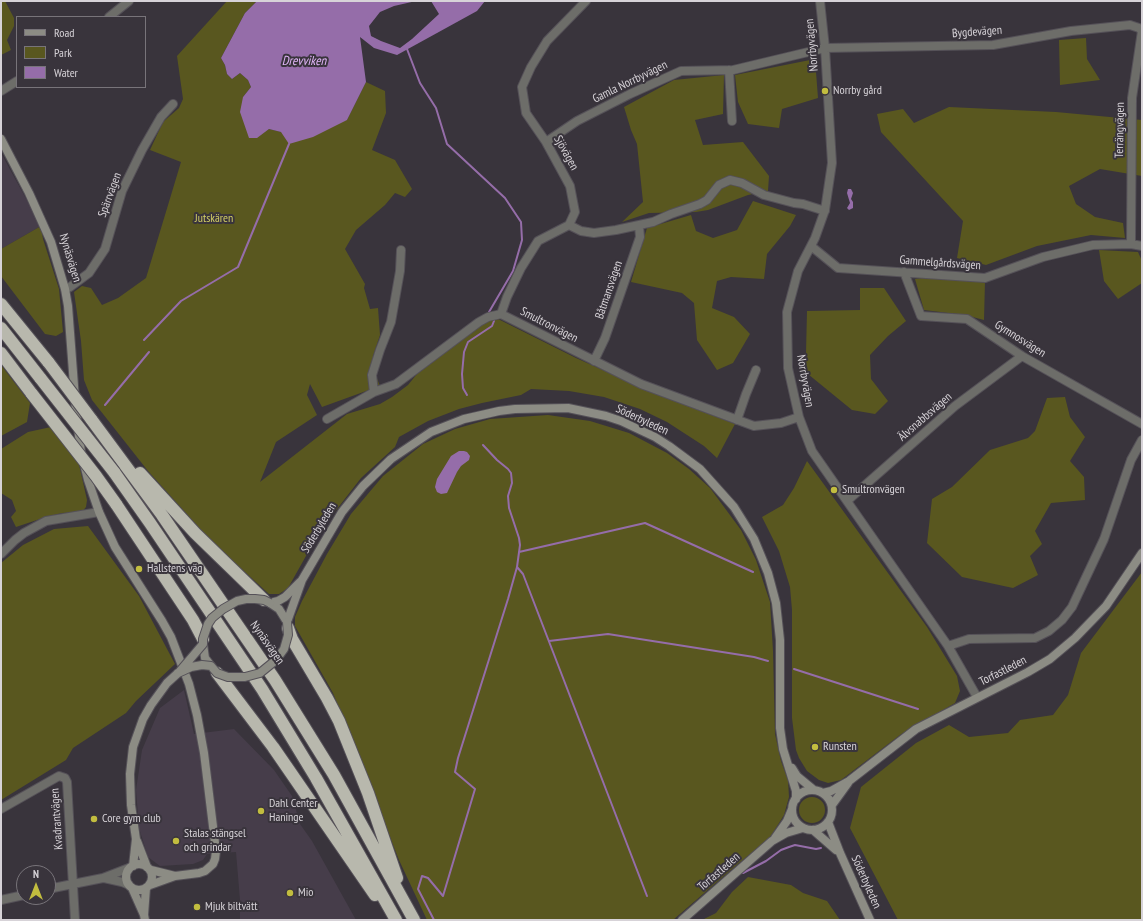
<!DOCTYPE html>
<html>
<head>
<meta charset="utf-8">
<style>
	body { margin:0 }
	#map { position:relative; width:1143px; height:921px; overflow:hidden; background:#39343c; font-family:"PT Sans Narrow",sans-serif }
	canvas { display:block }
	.frame { position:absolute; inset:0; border:2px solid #d7d3d8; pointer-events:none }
	.legend { position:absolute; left:16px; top:16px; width:130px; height:72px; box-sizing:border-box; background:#39343c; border:1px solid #78747a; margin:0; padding:5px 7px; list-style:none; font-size:12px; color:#d7d3d8 }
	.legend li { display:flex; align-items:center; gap:8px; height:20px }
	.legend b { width:20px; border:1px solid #78747a }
	.north { position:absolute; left:16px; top:865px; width:40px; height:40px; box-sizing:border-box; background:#39343c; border:1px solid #78747a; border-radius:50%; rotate:0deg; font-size:11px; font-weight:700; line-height:16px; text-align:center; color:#d7d3d8 }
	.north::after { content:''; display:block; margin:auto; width:14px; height:18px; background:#c2bd3f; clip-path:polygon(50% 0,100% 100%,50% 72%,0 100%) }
</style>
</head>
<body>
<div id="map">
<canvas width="1143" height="921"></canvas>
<div class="frame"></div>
<ul class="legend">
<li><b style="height:5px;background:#8c8c84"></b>Road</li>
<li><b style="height:11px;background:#59571f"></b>Park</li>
<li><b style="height:11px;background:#956da9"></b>Water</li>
</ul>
<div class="north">N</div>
</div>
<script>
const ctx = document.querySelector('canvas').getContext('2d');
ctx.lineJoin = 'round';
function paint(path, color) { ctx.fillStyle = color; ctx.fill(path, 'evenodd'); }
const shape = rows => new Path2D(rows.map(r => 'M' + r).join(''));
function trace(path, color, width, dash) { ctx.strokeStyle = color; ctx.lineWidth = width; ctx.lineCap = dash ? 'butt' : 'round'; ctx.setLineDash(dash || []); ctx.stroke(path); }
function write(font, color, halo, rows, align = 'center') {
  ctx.font = font + ' "PT Sans Narrow",sans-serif'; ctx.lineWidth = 4; ctx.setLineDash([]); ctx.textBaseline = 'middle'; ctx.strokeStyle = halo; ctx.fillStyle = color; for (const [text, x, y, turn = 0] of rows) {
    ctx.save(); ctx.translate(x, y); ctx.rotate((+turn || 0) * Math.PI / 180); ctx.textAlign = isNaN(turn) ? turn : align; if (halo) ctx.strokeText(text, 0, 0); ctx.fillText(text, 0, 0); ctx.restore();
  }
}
paint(shape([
	[1,153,41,226,1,249],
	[184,690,194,734,234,729,274,770,292,796,300,824,312,841,356,920,240,920,240,900,236,852,207,854,203,860,193,864,160,866,148,857,139,828,136,790,142,750,160,708]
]), '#463d4a');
paint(shape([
	[1,1,5,1,14,18,14,26,7,40,11,50,1,55],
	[227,1,257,1,245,13,221,58,225,65,227,74,232,79,240,73,248,80,251,87,243,97,257,137,269,129,281,132,347,120,366,82,385,91,386,113,372,150,395,160,412,189,405,197,395,193,385,205,356,230,345,249,365,284,364,288,370,309,378,308,380,335,373,356,376,376,380,386,322,407,310,384,307,395,317,415,276,442,260,482,347,414,380,404,392,397,408,385,417,374,481,325,488,319,498,319,576,358,654,393,735,424,717,458,704,446,667,422,640,409,604,397,569,391,531,389,521,395,482,403,459,409,428,421,399,437,395,447,361,478,320,531,288,588,279,594,269,594,235,563,201,530,148,471,92,400,84,380,81,341,74,292,82,286,91,288,102,305,118,298,146,278,181,162,150,150,163,122,179,108,183,99,177,56],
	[1086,38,1087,59,1100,80,1060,85,1059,40],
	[815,59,818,98,782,109,779,128,748,124,738,102,735,75],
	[724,75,723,114,695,120,703,145,743,142,769,176,768,191,748,195,708,210,696,212,649,213,622,222,643,202,637,144,631,130,624,107,674,80],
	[949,107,1056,112,1142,120,1142,176,1100,169,1069,186,1076,204,1095,217,1123,223,1125,238,1091,235,1037,246,986,265,957,258,963,221,881,132,877,114,903,109,914,123],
	[753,201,796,215,790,226,767,254,764,279,731,277,717,281,712,308,734,317,750,334,733,363,717,370,697,340,694,303,682,293,631,282,647,228,691,215,696,231,713,238,737,230],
	[41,226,43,239,59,289,63,332,56,336,45,334,1,276,1,249],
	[1099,250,1138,252,1142,261,1142,283,1118,299,1104,281],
	[929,277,985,281,984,320,965,315,924,310,915,279],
	[860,288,884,288,906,321,888,336,870,355,871,379,888,401,875,414,852,410,803,370,806,353,807,311,860,310],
	[1,365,30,403,27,422,1,436],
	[1065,397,1070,417,1085,437,1070,461,1084,477,1085,500,1051,503,1035,531,1042,544,1030,556,1038,575,1013,588,962,577,927,543,932,499,952,487,990,450,1028,438,1035,431,1047,398],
	[548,415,590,421,629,433,667,453,689,469,710,488,741,530,756,560,770,602,773,651,775,734,781,761,788,780,789,797,784,815,769,839,739,863,673,920,427,920,399,860,333,693,295,626,295,617,302,601,327,554,351,514,383,476,423,444,455,429,490,419],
	[51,427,78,460,87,500,86,507,82,512,62,513,46,517,16,527,11,517,16,511,12,500,1,493,1,449,28,432],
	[807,461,927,627,957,676,960,691,955,703,900,735,841,780,828,783,819,780,807,771,799,758,796,750,792,718,792,610,790,587,779,551,762,517,783,505,794,488],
	[88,526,139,596,175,664,136,701,126,713,73,748,66,760,1,800,1,563,23,545,54,529],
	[1142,572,1142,920,898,920,850,828,861,787,916,743,949,725,969,737,1008,733,1020,720,1053,715,1068,695,1081,653],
	'799 810a13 13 0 1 1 26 0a13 13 0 1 1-26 0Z',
	[748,877,791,885,803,893,827,901,840,920,702,920,716,913,732,892]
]), '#59571f');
paint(shape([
	[257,1,416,1,394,6,380,12,369,26,371,36,381,41,400,48,412,39,439,14,431,1,485,1,477,11,397,55,374,48,360,37,366,82,347,120,313,137,289,144,281,132,269,129,257,138,249,138,240,112,243,97,251,87,248,80,240,73,232,79,227,74,225,65,221,58,245,13],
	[848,189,851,189,853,193,851,199,853,202,853,208,849,210,847,208,850,203,847,193],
	[459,451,464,451,467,452,470,456,469,460,461,466,457,472,447,493,441,494,437,492,435,487,437,479,451,456]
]), '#956da9');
trace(shape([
	[407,49,420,83,436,108,447,144,505,198,521,222,522,240,513,271,489,312],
	[144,340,181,301,238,267,289,144],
	[467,395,463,388,462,374,464,352,468,342,492,326,494,321],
	[105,405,149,352],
	[519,552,645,523,753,572],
	[517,567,523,574,647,896],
	[549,641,608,634,754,657,768,661],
	[794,669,918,709],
	[743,873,766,861,781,850,789,847,795,845,816,849,821,848],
	[434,920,418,889,422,876,428,878,443,896,475,789,455,772,458,758,508,599,517,567,520,545,519,538,509,508,508,496,512,483,511,473,508,469,497,460,483,445]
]), '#956da9', 2);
const street = shape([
	[820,1,825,48,832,163,825,210,815,238,798,271,787,312,788,368,799,417,812,451,948,646,977,697],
	[109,17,129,1],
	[729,70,732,121],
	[1,91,17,81],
	[546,142,577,121,630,94,681,71,733,70,825,48,993,45,1071,31,1130,25,1139,28,1142,31,1132,98,1131,244],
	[569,225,581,231,594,233,616,230,653,222,671,214,700,204,707,200,719,185,730,180,742,183,764,195,794,203,803,204,825,211],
	[811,246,838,268,985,278,1043,257,1093,245,1131,244,1142,246],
	[904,272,921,316,967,319,1022,356,1142,424],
	[65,289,70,287,89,273,105,249,122,191,142,150,161,117,173,104],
	[501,314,507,297,521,268,538,241,569,225,575,212,570,186,546,142,526,113,522,87,531,67,547,41,586,1],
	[594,361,605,338,640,237,639,226],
	[374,392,372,375,380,350,391,322,400,271,401,250],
	[327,419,374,392,396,384,479,322,488,317,501,314,641,384,754,426,781,423,799,417],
	[737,420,746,394,756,370],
	[847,501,955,406,1022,356],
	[1,554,15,540,24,533,46,521,99,512],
	[948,646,969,639,1035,638,1049,631,1062,620,1072,607,1104,539,1131,460,1142,440],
	[1,809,59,776,65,778,67,782,75,920],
	[104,878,122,882,129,885],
	[48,889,103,878,129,868],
	[1,900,24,895]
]);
const secondary = shape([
	[1,139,29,193,51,242,65,289,68,306,76,412,81,452,88,480,99,512,115,547,162,621,171,637,189,684,197,715,204,753,216,851,215,859,213,864,205,871,199,873,175,876,150,885],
	[270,603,278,601,285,597,300,582],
	[270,603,279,609,287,622],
	[287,622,302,580,342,512,363,486,391,459,431,432,464,419,499,411,515,409,568,408,606,416,621,421,655,437,669,446,700,469,734,507,754,539,768,573,776,603,780,640,780,728,783,749,796,791,796,799],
	[203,644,205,658,211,666],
	[792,768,797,776,814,790],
	'792 810a20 20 0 1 1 40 0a20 20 0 1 1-40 0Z',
	[823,793,831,791,849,781,916,729,1028,672,1050,659,1075,638,1106,606,1142,553],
	[832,805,848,783],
	[828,822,840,853,870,920],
	[813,830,836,850],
	[775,838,787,821,792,809],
	[137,841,147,867],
	'126 877a13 13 0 1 1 26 0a13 13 0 1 1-26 0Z',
	[133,866,136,839,131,805,130,774,133,747,143,719,151,705,167,683,178,673],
	[151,870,175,876],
	[132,888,144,915],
	[145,920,144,915,146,888],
	[682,920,772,841,786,833,803,828]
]);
const highway = shape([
	[1,304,49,363],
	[1,328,41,379],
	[1,353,32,394],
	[91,419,162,515,275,680,334,775,414,920],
	[114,472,150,523,262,689,316,778,396,920],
	[140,473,195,533,264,600],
	[116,504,193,620,203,639],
	[288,628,292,639,327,698,339,721,368,793,397,878],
	[217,673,273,747,375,895]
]);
trace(street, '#555158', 10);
trace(secondary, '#555158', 10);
trace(highway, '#555158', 14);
trace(street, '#6d6d69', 8);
trace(secondary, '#8c8c84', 8);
trace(highway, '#b8b8ad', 12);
const secondaryBridge = shape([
	[180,671,203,644,203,639,208,624,212,618,223,609,237,601,246,599,255,599,264,600,270,603],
	[178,673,191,667,202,665,211,666,217,673,228,677,245,677,260,673,276,660,284,649,288,635,287,622]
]);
const highwayBridge = shape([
	[49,363,91,419],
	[41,379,114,472],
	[32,394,96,476,116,504]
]);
trace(secondaryBridge, '#555158', 10, []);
trace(highwayBridge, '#555158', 14, []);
trace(secondaryBridge, '#8c8c84', 8);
trace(highwayBridge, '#b8b8ad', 12);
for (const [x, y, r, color] of [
	[825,91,4,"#c2bd3f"],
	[834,490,4,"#c2bd3f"],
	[139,569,4,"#c2bd3f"],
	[815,747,4,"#c2bd3f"],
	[261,811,4,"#c2bd3f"],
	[94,819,4,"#c2bd3f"],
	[176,841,4,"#c2bd3f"],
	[290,893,4,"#c2bd3f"],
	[197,907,4,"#c2bd3f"]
]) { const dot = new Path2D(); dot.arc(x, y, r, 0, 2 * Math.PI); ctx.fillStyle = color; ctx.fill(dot); trace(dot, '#39343c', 1.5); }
write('12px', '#d7d3d8', '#39343c', [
	["Bygdevägen",977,32,-4],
	["Norrbyvägen",812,45,-95],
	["Gamla Norrbyvägen",630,82,-26],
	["Terrängvägen",1120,130,-89],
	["Sjövägen",566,153,61],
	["Spärrvägen",110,195,-70],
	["Nynäsvägen",70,258,73],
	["Gammelgårdsvägen",940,263,4],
	["Båtmansvägen",609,290,-71],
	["Smultronvägen",549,325,27],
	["Gymnosvägen",1020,339,32],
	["Norrbyvägen",805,381,80],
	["Älvsnabbsvägen",925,417,-41],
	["Söderbyleden",642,420,25],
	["Söderbyleden",319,528,-59],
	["Nynäsvägen",267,643,55],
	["Torfastleden",1003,671,-27],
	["Kvadrantvägen",57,819,-94],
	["Torfastleden",719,872,-41],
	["Söderbyleden",866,882,66]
]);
write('12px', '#d7d3d8', '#39343c', [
	["Norrby gård",833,91],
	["Smultronvägen",842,490],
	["Hallstens väg",147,569],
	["Runsten",823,747],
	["Dahl Center",269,804],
	["Haninge",269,818],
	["Core gym club",102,819],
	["Stalas stängsel",184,834],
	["och grindar",184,848],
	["Mio",298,893],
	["Mjuk biltvätt",205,907]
], 'left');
write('12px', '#d3cf65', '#39343c', [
	["Jutskären",214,219]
]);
write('italic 13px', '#e1b5f8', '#39343c', [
	["Drevviken",304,61]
]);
</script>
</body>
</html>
